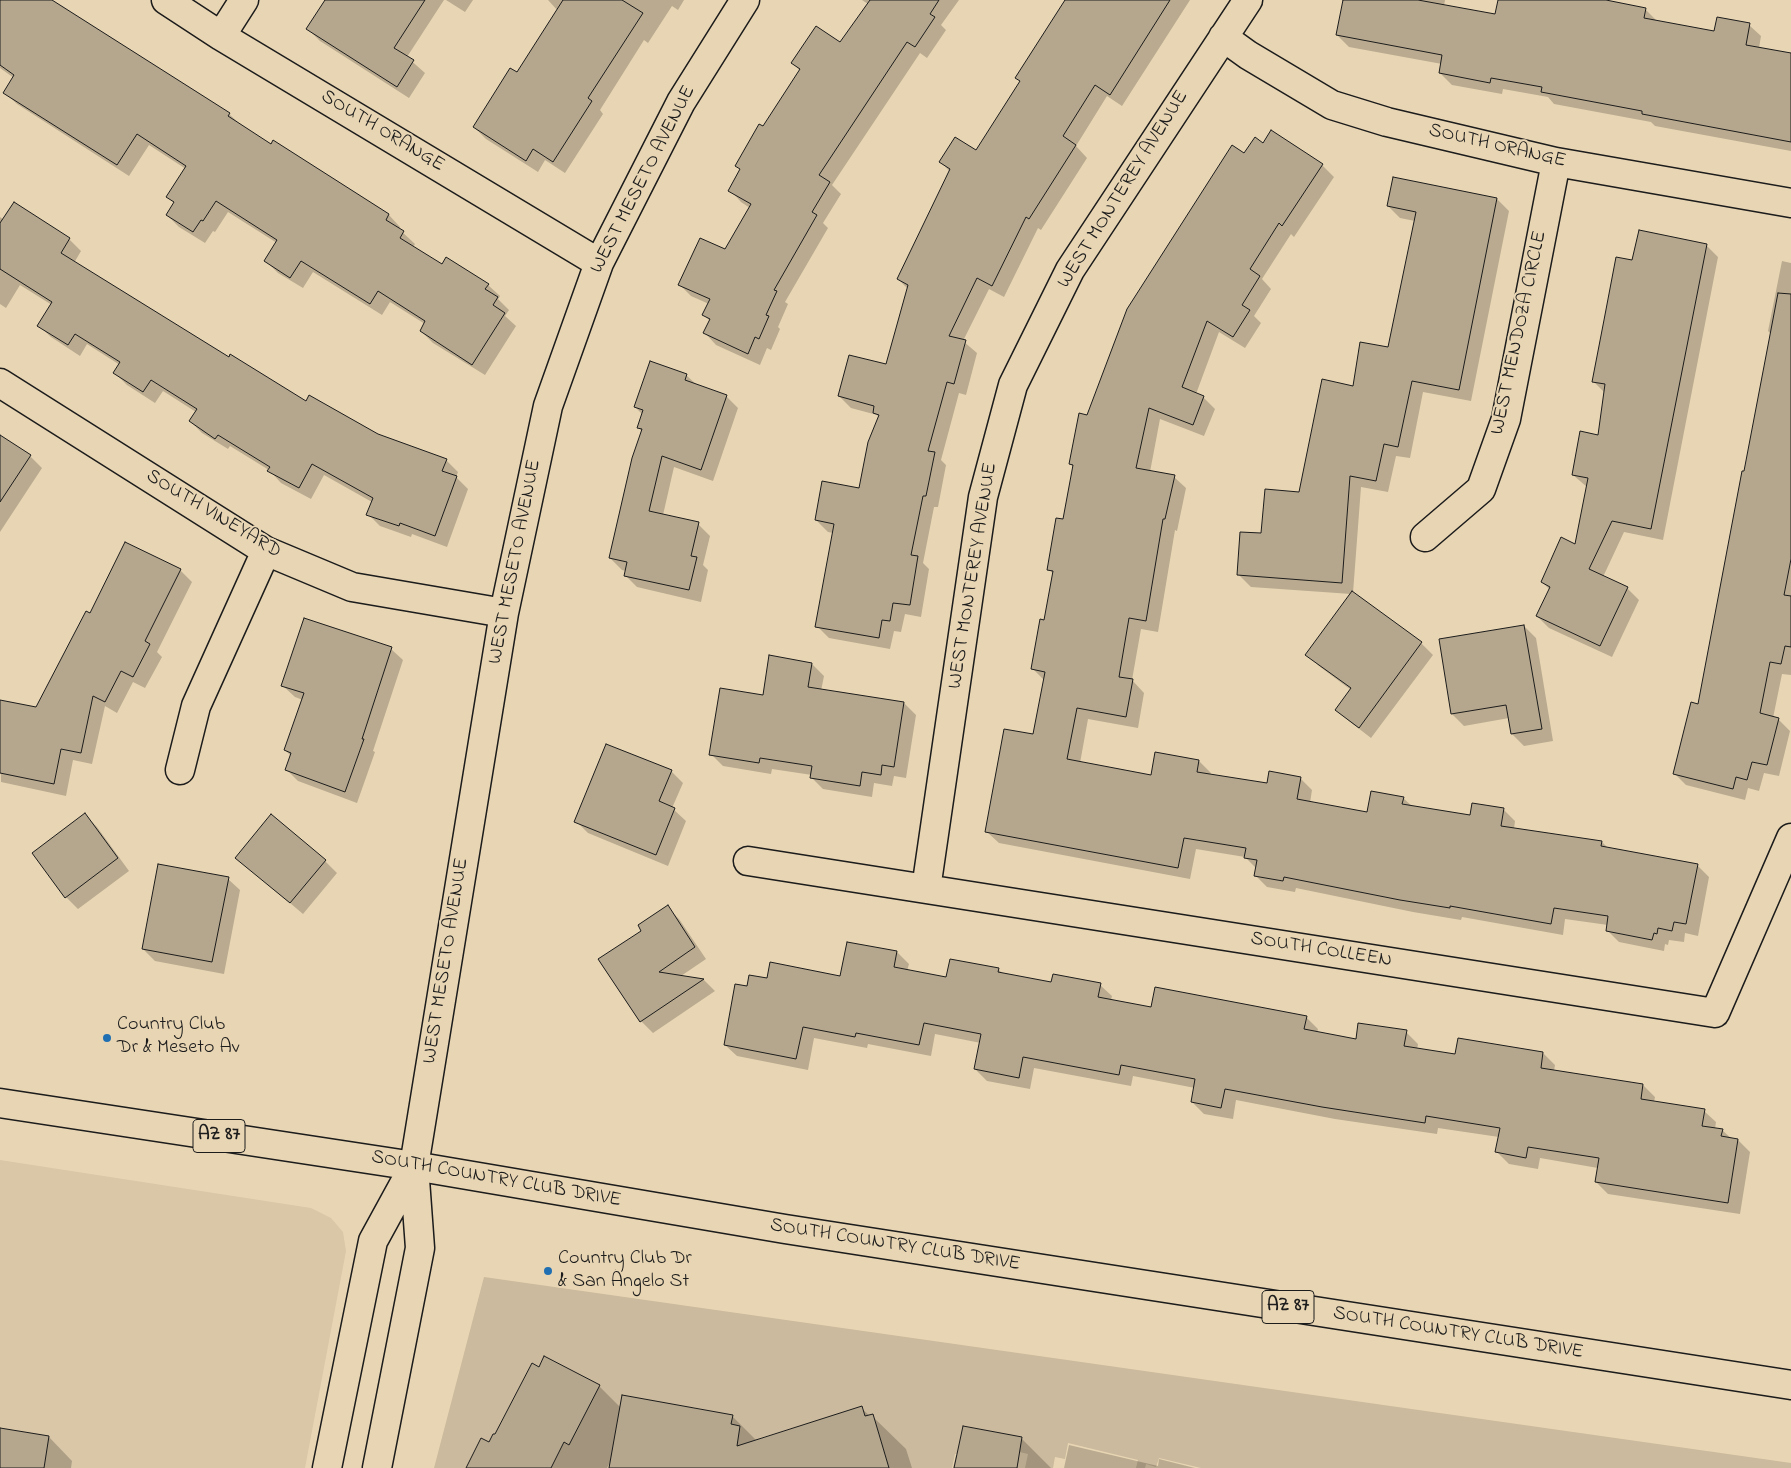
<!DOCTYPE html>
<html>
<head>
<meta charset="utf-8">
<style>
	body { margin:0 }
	canvas { display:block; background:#e8d5b3 }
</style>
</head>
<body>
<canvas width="1791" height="1468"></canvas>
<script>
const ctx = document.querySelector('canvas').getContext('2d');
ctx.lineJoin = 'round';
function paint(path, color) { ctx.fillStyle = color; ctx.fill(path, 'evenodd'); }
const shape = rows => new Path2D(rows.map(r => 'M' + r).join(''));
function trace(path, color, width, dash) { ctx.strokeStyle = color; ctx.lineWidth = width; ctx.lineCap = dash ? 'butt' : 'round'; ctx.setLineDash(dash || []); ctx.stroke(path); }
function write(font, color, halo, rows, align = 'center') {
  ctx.font = font + ' "Indie Flower",sans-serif'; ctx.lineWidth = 4; ctx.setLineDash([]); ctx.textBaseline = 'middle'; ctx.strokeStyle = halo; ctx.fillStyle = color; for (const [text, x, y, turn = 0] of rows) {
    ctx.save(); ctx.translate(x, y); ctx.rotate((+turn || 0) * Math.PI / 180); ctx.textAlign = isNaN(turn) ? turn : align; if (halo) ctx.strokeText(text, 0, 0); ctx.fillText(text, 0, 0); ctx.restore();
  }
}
paint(shape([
	[0,1160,311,1208,331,1218,343,1232,346,1251,305,1468,0,1468]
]), '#d9c7a8');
paint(shape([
	[484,1277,1791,1463,1791,1468,1201,1468,1159,1458,1156,1467,1146,1464,1145,1468,1136,1468,1138,1460,1068,1443,1065,1459,1055,1457,1053,1468,1025,1468,1028,1454,1019,1452,1021,1437,963,1426,957,1454,955,1454,952,1468,889,1468,873,1414,865,1416,861,1407,760,1438,733,1468,740,1427,731,1424,732,1415,691,1407,609,1468,543,1468,554,1462,564,1442,568,1445,596,1383,544,1356,539,1367,532,1363,500,1424,504,1439,494,1434,489,1442,481,1438,466,1468,434,1468]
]), '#cbba9d');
paint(shape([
	[0,0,50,0,229,114,241,125,271,145,273,142,389,215,400,227,399,229,415,244,413,247,442,265,488,285,500,296,498,299,509,310,505,316,516,326,485,375,433,343,421,331,425,324,390,302,382,315,313,272,303,288,278,273,266,261,277,243,228,212,215,232,213,231,205,243,179,227,167,215,175,204,168,197,186,169,149,145,129,176,17,104,5,93,14,78,0,68],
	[327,0,444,0,407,57,425,73,409,98,320,41,308,29],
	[446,0,473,0,465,12],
	[548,0,684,0,678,10,672,6,648,43,644,40,600,110,603,114,565,173,545,160,538,172,486,139,474,127,517,74,558,11],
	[862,0,959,0,941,25,946,30,927,58,920,53,832,185,841,194,823,223,828,228,785,302,788,304,778,327,780,329,771,350,767,348,760,365,716,345,705,333,710,321,704,315,709,304,691,296,679,284,725,251,750,208,741,202,730,190,741,170,737,166,800,71,793,63,840,44,868,4],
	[1066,0,1190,0,1122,106,1107,96,1076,146,1087,158,1041,230,1038,228,1004,297,989,289,963,341,977,353,966,395,959,393,941,460,946,465,938,507,934,507,923,563,929,569,921,617,905,614,901,632,894,631,890,649,829,638,817,626,833,533,828,532,816,520,860,490,879,417,877,415,851,408,839,396,887,366,908,289,898,279,950,172,941,162,976,151,1021,82],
	[1344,0,1445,0,1444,6,1496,16,1499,0,1599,0,1645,9,1657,21,1715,32,1749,25,1761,36,1759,48,1791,55,1791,151,1655,126,1651,122,1554,104,1548,97,1503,89,1502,94,1452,85,1440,73,1442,64,1349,47,1337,35],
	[1263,145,1322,165,1334,177,1294,237,1291,234,1262,279,1271,289,1254,316,1261,323,1245,348,1219,332,1196,394,1203,397,1215,409,1204,436,1160,419,1150,472,1174,477,1186,488,1177,531,1175,530,1158,632,1141,629,1132,680,1144,693,1138,728,1088,719,1080,763,1152,777,1199,761,1211,773,1210,775,1268,785,1300,778,1312,790,1310,803,1368,814,1403,798,1412,806,1471,817,1503,809,1515,821,1514,829,1602,842,1608,848,1697,865,1709,877,1698,936,1685,933,1684,942,1669,940,1668,945,1665,944,1664,951,1619,942,1607,930,1608,925,1565,919,1563,935,1462,917,1461,920,1413,912,1296,888,1295,892,1267,887,1256,876,1257,869,1245,857,1196,849,1190,879,999,843,987,832,1034,736,1045,681,1033,669,1045,622,1053,574,1049,569,1064,521,1074,467,1070,464,1087,416,1245,155],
	[1497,199,1509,211,1471,401,1423,392,1410,458,1396,456,1388,492,1361,487,1353,593,1421,643,1433,655,1371,738,1349,721,1337,710,1351,690,1319,666,1307,654,1351,594,1251,587,1239,575,1263,534,1300,493,1354,387,1389,349,1415,221,1400,218,1388,206],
	[0,217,4,220,69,239,81,251,74,263,229,359,306,403,378,435,446,460,458,472,456,477,468,489,447,547,412,534,411,537,380,526,368,514,372,502,324,475,311,499,281,483,269,470,230,446,228,449,202,433,190,421,196,412,163,391,155,403,127,385,115,373,120,365,87,344,80,356,51,337,39,326,52,305,20,285,6,308,0,304],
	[1706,245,1718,257,1663,540,1624,532,1603,577,1627,588,1639,600,1612,657,1549,628,1537,616,1550,590,1542,582,1576,545,1587,487,1573,475,1599,436,1605,393,1594,382],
	[1782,261,1791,263,1791,675,1782,674,1773,718,1778,719,1790,731,1779,776,1764,773,1759,791,1748,788,1745,800,1686,785,1674,773,1699,705,1772,335,1768,331],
	[686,375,698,386,726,396,738,408,713,481,674,467,663,515,698,524,710,536,703,565,708,570,701,602,637,587,625,575,626,571,622,570,610,558,642,432,639,428,643,415,635,407],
	[0,436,30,456,42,468,0,532],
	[180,570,192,582,157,652,162,657,145,688,133,682,117,713,105,706,92,764,73,760,66,796,1,782,0,717,37,709],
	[1524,626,1536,638,1553,741,1524,746,1512,734,1509,718,1464,726,1452,714,1441,640],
	[391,649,403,660,373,751,375,752,357,803,298,781,287,770,291,756,285,750,303,700,295,697,283,686],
	[812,664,824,676,821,691,904,703,916,715,906,778,894,776,892,786,874,783,872,797,823,789,811,777,812,775,772,769,771,774,723,766,711,754,764,696],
	[671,771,683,783,672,808,686,821,668,866,588,833,576,821],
	[85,815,97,827,129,871,78,909,66,897],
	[237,858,325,861,337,873,303,914],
	[228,879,240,890,224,974,155,961,143,949],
	[667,907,679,919,706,959,681,976,704,980,715,991,653,1033,641,1021,600,960,643,931],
	[897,952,909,964,907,971,947,979,998,969,1003,974,1052,983,1100,985,1112,996,1111,1000,1152,1008,1306,1017,1318,1029,1317,1033,1357,1040,1406,1032,1418,1044,1417,1050,1456,1055,1543,1053,1555,1065,1554,1071,1643,1085,1655,1097,1654,1102,1704,1111,1716,1122,1715,1129,1722,1130,1732,1139,1738,1140,1750,1152,1740,1214,1608,1194,1596,1182,1598,1168,1540,1158,1538,1169,1509,1164,1497,1152,1499,1137,1438,1128,1437,1134,1335,1119,1236,1100,1233,1119,1204,1114,1192,1102,1195,1088,1133,1076,1131,1086,1034,1068,1030,1089,987,1081,975,1069,981,1043,935,1034,931,1056,868,1044,867,1048,814,1038,808,1070,737,1056,725,1045,748,987,768,980,842,977],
	[539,1368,599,1386,621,1408,732,1416,757,1441,861,1408,870,1416,872,1416,906,1449,912,1468,611,1468,611,1460,607,1468,467,1468,495,1436],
	[0,1429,49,1437,72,1461,71,1468,0,1468],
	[1021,1438,1051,1468,953,1468,956,1455],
	[1069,1445,1158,1466,1159,1459,1195,1468,1064,1468]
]), '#0003');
const building = shape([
	[0,0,52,0,230,113,228,116,271,144,273,140,389,214,386,220,404,231,400,238,442,264,446,257,489,284,485,289,498,297,493,305,505,313,472,365,420,331,425,321,378,291,370,304,301,261,290,278,264,261,277,240,216,201,203,221,201,220,193,232,166,215,174,202,166,197,186,166,137,134,117,165,3,93,14,75,0,65,0,0],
	[325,0,425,0,394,48,414,60,397,87,306,29,325,0],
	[563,0,622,0,643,13,588,98,592,101,553,162,533,149,526,161,473,127,510,68,517,72,563,0],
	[870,0,939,0,930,14,935,17,915,47,907,42,819,175,830,182,812,212,817,215,774,290,777,291,766,315,769,316,759,339,755,337,748,354,703,333,710,319,702,315,710,299,678,285,700,238,725,249,751,204,728,191,740,169,735,166,759,124,763,126,800,69,791,63,816,26,840,42,870,0],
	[1065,0,1170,0,1110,95,1095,85,1063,136,1076,145,1029,219,1026,217,992,286,977,278,949,336,966,340,954,384,947,382,928,451,935,452,926,496,923,496,911,555,918,556,910,605,893,603,890,621,882,620,879,638,815,627,834,524,815,520,822,481,859,488,868,442,879,415,873,413,874,406,838,396,849,355,886,364,908,285,897,279,950,169,939,162,955,137,976,150,1020,81,1015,78,1065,0],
	[1343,0,1418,0,1495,14,1498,0,1606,0,1646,8,1644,18,1714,31,1717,17,1750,23,1746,45,1791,53,1791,142,1642,114,1642,111,1541,92,1542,87,1491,78,1490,83,1439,73,1442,55,1336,35,1343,0],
	[1271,130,1323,164,1282,226,1279,223,1250,269,1260,276,1242,305,1250,310,1233,337,1207,321,1182,387,1204,396,1193,425,1149,408,1136,468,1175,475,1165,519,1163,519,1146,621,1129,618,1119,677,1133,679,1126,717,1077,708,1067,759,1151,775,1155,752,1199,760,1197,772,1267,783,1269,771,1301,777,1297,799,1367,812,1371,791,1404,797,1402,804,1470,815,1472,803,1504,808,1501,826,1602,841,1601,846,1698,864,1686,924,1674,922,1672,931,1658,928,1657,934,1654,933,1652,940,1606,931,1608,916,1554,908,1551,924,1450,906,1450,908,1400,900,1284,877,1283,881,1254,876,1257,860,1244,858,1246,848,1184,838,1178,868,985,832,1004,729,1033,734,1045,672,1031,669,1040,619,1044,620,1053,571,1047,570,1056,518,1063,519,1073,465,1069,464,1079,413,1087,415,1127,309,1232,145,1244,153,1255,137,1263,143,1271,130],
	[1393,177,1497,198,1459,390,1412,381,1398,447,1384,444,1376,481,1350,476,1342,583,1237,575,1240,532,1261,533,1265,489,1299,492,1322,379,1353,386,1360,342,1388,347,1416,212,1387,206,1393,177],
	[14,202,70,238,61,253,229,357,230,354,306,401,309,395,378,434,447,459,442,471,457,476,435,536,400,523,399,526,366,515,373,498,312,464,299,488,267,471,270,467,218,435,215,439,189,421,197,409,151,380,143,392,113,373,120,362,75,334,68,345,37,326,52,302,0,269,0,223,14,202],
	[1639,230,1707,244,1651,529,1612,521,1589,569,1628,587,1600,646,1536,616,1550,587,1541,582,1561,537,1575,544,1588,478,1572,475,1580,431,1598,435,1605,384,1592,382,1604,320,1616,257,1632,260,1639,230],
	[1778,293,1791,294,1791,559,1784,595,1791,596,1791,647,1785,646,1781,664,1770,662,1760,713,1779,718,1767,765,1752,762,1747,780,1736,777,1733,789,1673,774,1691,702,1698,704,1742,471,1744,471,1778,293],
	[650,361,687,374,685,380,727,395,701,470,662,456,649,511,699,522,691,556,697,557,689,590,624,576,627,562,609,558,632,458,642,429,637,428,643,410,634,407,650,361],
	[0,435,31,455,0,502,0,435],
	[125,542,181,569,145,641,150,644,133,677,121,671,105,702,93,696,81,753,61,749,54,784,0,773,0,700,36,707,86,611,90,613,125,542],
	[1352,591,1422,642,1359,728,1335,710,1351,688,1305,655,1352,591],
	[304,618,392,647,362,739,364,739,345,792,285,770,291,753,284,750,304,693,281,686,304,618],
	[1524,625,1542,729,1511,734,1506,705,1451,714,1439,639,1524,625],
	[769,655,812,663,808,687,904,702,894,767,882,765,881,775,862,772,860,786,810,778,812,766,760,758,759,763,709,755,720,688,763,695,769,655],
	[606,744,672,770,659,801,675,808,656,855,574,822,606,744],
	[85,813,118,858,65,898,32,853,85,813],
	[271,814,326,860,290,903,235,858,271,814],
	[158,864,229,877,212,962,142,949,158,864],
	[668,905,695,947,659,972,704,979,640,1022,598,959,641,931,638,925,668,905],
	[847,942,897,951,894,967,946,977,950,959,999,968,998,972,1051,982,1053,974,1101,983,1098,997,1151,1007,1155,987,1307,1016,1304,1029,1356,1039,1358,1023,1407,1030,1404,1046,1455,1054,1458,1038,1543,1052,1541,1068,1643,1084,1641,1099,1705,1109,1702,1126,1723,1129,1721,1136,1738,1139,1728,1203,1595,1182,1599,1158,1528,1147,1526,1158,1495,1152,1500,1128,1426,1116,1425,1123,1322,1107,1225,1089,1221,1108,1191,1102,1195,1079,1121,1065,1119,1075,1023,1057,1019,1078,974,1069,981,1034,924,1023,919,1045,856,1033,855,1037,803,1027,796,1059,724,1045,735,984,747,986,749,975,767,978,770,962,840,976,847,942],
	[544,1356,600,1385,569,1445,564,1442,551,1468,466,1468,481,1438,489,1442,493,1434,495,1434,532,1363,539,1367,544,1356],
	[622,1395,733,1415,731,1424,740,1426,737,1446,862,1406,865,1416,873,1414,889,1468,609,1468,622,1395],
	[963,1426,1022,1437,1017,1468,954,1468,963,1426],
	[0,1428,49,1436,44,1468,0,1468,0,1428]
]);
paint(building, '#b5a78e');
trace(building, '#1c1c1c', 1);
const minor = shape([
	[166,0,221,36,599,263],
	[221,36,244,0],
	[1223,37,1248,55,1332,105,1387,122,1556,162,1791,203],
	[0,383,266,551,352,587,504,613],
	[1425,537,1481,489,1506,419,1556,162],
	[180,770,196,706,266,551],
	[748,861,1715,1013,1791,838],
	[926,889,983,497,1013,385,1070,270,1248,0],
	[327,1468,373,1241,414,1166],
	[377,1468,420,1248,414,1166,504,613,548,406,599,263,681,102,745,0]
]);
const major = shape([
	[0,1103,414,1166,785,1229,1791,1385]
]);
trace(minor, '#1c1c1c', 31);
trace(major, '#1c1c1c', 31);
trace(minor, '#e8d5b3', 28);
trace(major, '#e8d5b3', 28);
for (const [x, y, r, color] of [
	[107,1038,5,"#1f6fb2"],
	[548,1271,5,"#1f6fb2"]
]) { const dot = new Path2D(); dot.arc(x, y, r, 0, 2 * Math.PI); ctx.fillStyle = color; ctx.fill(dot); trace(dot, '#e8d5b3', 2); }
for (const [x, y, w] of [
	[219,1136,52],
	[1288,1307,52]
]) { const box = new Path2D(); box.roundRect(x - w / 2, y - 16.5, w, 33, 4); ctx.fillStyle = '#e8d5b3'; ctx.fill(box); trace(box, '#1c1c1c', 1); }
write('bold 19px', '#1c1c1c', null, [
	["AZ 87",219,1136],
	["AZ 87",1288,1307]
]);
write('20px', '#1c1c1c', '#e8d5b3', [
	["SOUTH ORANGE",382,132,31],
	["SOUTH ORANGE",1497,147,13],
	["WEST MESETO AVENUE",644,180,-63],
	["WEST MONTEREY AVENUE",1124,190,-58],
	["WEST MENDOZA CIRCLE",1520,333,-78],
	["SOUTH VINEYARD",213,515,31],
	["WEST MESETO AVENUE",516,562,-79],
	["WEST MONTEREY AVENUE",974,576,-81],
	["SOUTH COLLEEN",1321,951,9],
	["WEST MESETO AVENUE",447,961,-81],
	["SOUTH COUNTRY CLUB DRIVE",496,1180,10],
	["SOUTH COUNTRY CLUB DRIVE",895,1246,9],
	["SOUTH COUNTRY CLUB DRIVE",1458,1334,9]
]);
write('20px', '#1c1c1c', '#e8d5b3', [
	["Country Club",117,1026],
	["Dr & Meseto Av",117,1049],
	["Country Club Dr",558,1260],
	["& San Angelo St",558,1283]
], 'left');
</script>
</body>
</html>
